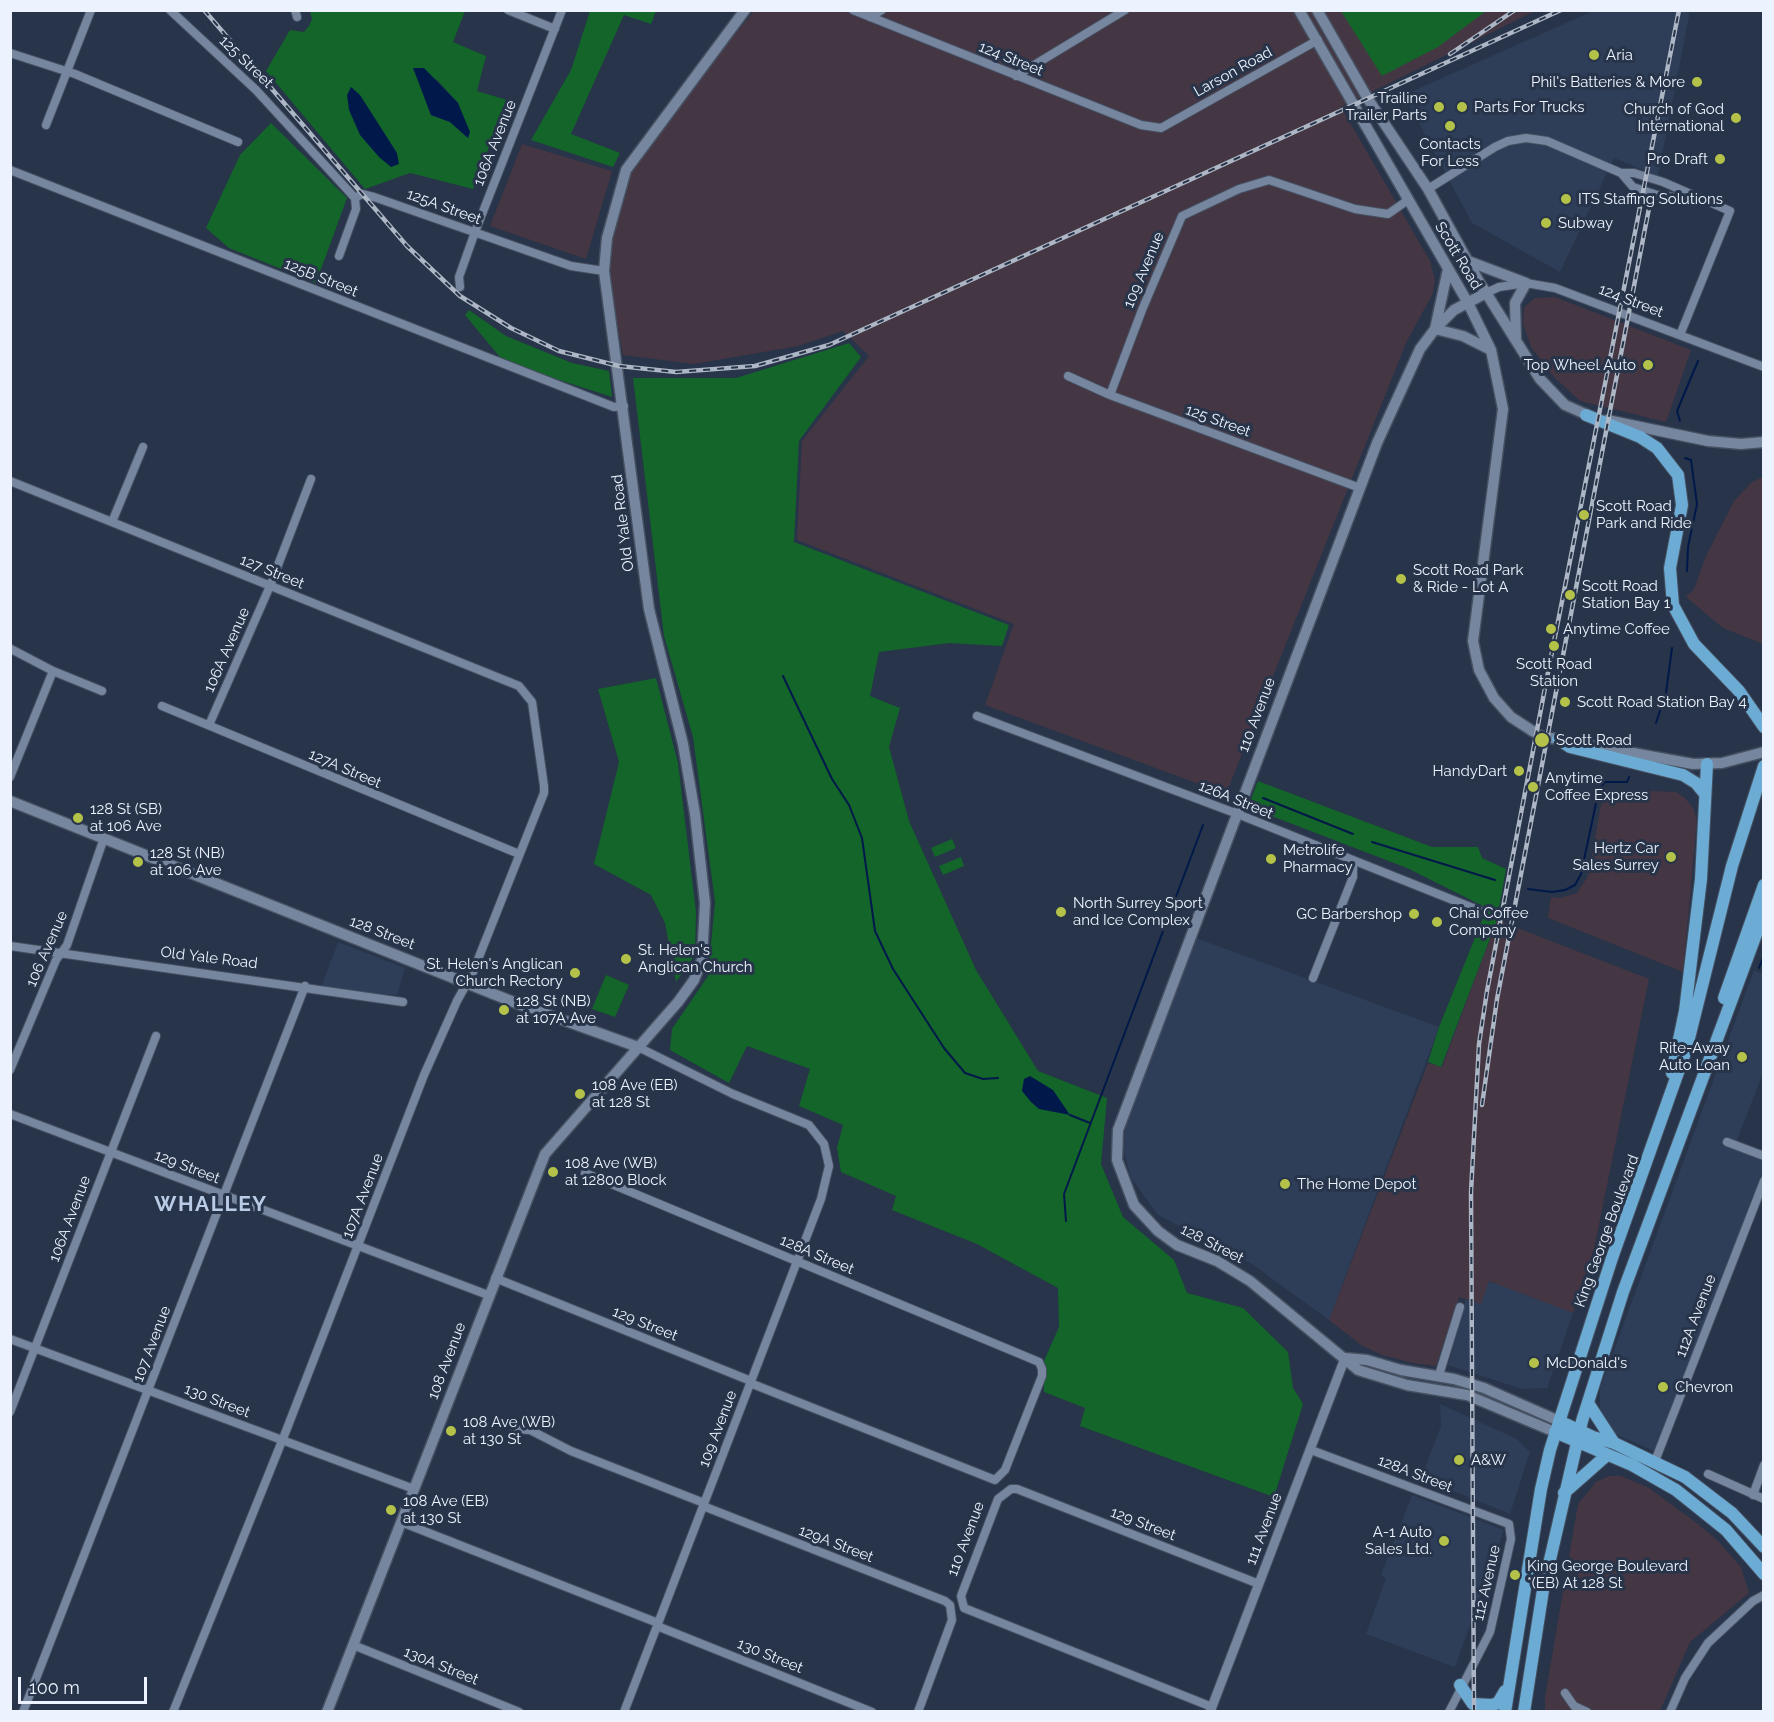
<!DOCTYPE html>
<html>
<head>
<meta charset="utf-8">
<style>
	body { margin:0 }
	#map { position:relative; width:1774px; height:1722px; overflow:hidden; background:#273449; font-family:Raleway,sans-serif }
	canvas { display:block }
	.frame { position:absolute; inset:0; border:12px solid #ecf3fe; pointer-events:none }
	.scale { position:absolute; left:18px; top:1677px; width:129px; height:27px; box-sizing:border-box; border:3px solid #ecf3fe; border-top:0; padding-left:8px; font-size:18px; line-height:21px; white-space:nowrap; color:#ecf3fe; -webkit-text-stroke:4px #273449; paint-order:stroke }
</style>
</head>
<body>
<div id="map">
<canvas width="1774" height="1722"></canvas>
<div class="frame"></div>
<div class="scale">100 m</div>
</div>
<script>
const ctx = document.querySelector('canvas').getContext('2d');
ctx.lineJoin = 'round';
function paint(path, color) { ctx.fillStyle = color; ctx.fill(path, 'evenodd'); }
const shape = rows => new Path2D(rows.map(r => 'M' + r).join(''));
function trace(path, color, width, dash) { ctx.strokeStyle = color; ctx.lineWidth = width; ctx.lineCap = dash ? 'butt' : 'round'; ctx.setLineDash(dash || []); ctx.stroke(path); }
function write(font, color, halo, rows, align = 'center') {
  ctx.font = font + ' Raleway,sans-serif'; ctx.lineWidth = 6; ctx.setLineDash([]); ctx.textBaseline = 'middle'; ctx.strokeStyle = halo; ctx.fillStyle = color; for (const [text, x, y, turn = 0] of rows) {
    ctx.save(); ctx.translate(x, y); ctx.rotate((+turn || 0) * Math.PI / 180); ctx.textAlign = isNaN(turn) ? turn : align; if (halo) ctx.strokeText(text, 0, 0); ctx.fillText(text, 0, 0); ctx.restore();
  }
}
paint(shape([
	[1593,11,1690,11,1658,176,1614,158,1560,272,1472,223,1404,95],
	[1196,938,1439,1027,1329,1320,1252,1264,1158,1215,1131,1178,1124,1151,1126,1120],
	[338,942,405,968,397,995,320,990],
	[1754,970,1763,974,1763,1073,1735,1145,1763,1156,1763,1177,1658,1453,1611,1432,1600,1412,1600,1388],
	[1489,1281,1573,1313,1547,1388,1522,1389,1448,1365,1466,1299,1481,1304],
	[1440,1404,1517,1439,1530,1452,1510,1514,1421,1478,1441,1426],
	[1412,1495,1504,1530,1455,1667,1366,1634,1386,1578,1381,1575]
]), '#2e3e59');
paint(shape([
	[754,11,1535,11,1341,107,1430,261,1435,280,1433,293,1406,343,1226,794,985,705,1014,624,797,540,802,441,869,356,843,331,798,346,694,364,623,355,610,282,613,235,628,172,680,102],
	[522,144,612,171,586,259,490,226],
	[1555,297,1691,350,1666,422,1580,401,1554,377,1531,347,1523,324,1524,307,1535,298],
	[1763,477,1764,477,1763,644,1723,628,1686,597,1694,589,1706,556,1734,501,1752,482],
	[1604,789,1676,792,1685,798,1693,808,1697,820,1683,972,1548,918,1551,897,1560,898,1577,893,1588,876],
	[1497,920,1649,979,1594,1249,1573,1313,1489,1281,1481,1304,1459,1297,1436,1366,1412,1363,1382,1355,1361,1345,1329,1320,1428,1063,1442,1067],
	[1609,1476,1621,1476,1649,1488,1698,1524,1717,1540,1741,1567,1749,1593,1690,1642,1660,1711,1545,1712,1545,1697,1578,1504,1596,1482]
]), '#453643');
paint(shape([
	[310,11,465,11,453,42,486,56,477,91,507,100,473,189,410,173,365,189,266,71,290,30,304,32,309,26,312,19],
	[414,68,437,80,458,103,468,138,450,122,431,115],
	[590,11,656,11,651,24,624,15,571,134,620,153,613,167,531,140,571,70],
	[1341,11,1486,11,1438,47,1382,76],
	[271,123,347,198,316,283,229,248,206,228,240,155],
	[469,310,506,336,572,363,609,371,612,397,504,362,465,315],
	[849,343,861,357,799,441,794,542,1009,625,1002,646,949,643,879,652,870,696,900,708,889,747,909,821,976,970,1038,1071,1107,1098,1101,1164,1123,1217,1174,1260,1187,1293,1243,1308,1288,1352,1293,1388,1303,1404,1274,1497,1080,1426,1085,1408,1044,1392,1044,1361,1059,1327,1058,1288,977,1244,892,1210,896,1196,841,1172,837,1148,843,1125,799,1106,810,1069,747,1046,729,1083,670,1050,672,1029,708,976,715,902,693,737,664,636,633,378,736,378],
	[656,678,678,763,696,912,695,955,676,982,665,923,651,895,594,864,619,762,598,689],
	[1258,781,1432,847,1478,847,1482,858,1506,869,1497,920,1441,1067,1428,1062,1439,1027,1487,908,1407,868,1248,807],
	[952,839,956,848,935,857,931,848],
	[961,857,964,866,943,875,939,866],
	[606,975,629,985,615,1017,592,1009]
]), '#13652a');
paint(shape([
	[413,68,424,68,458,103,470,132,468,138,450,122,431,115],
	[351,87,360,95,397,153,399,164,391,167,379,157,360,135,349,110,347,95],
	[1030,1076,1053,1090,1070,1115,1039,1109,1031,1102,1022,1091,1024,1079]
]), '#00194a');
trace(shape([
	[1680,421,1677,411,1698,361],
	[1685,458,1691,460,1697,504,1688,547,1687,571],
	[783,676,832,779,849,805,862,838,875,931,893,969,944,1048,965,1073,983,1079,998,1078],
	[1656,723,1666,693,1672,648],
	[1263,798,1353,834],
	[1372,842,1495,880],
	[1528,889,1552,892,1565,890,1575,885,1581,874,1599,789,1605,782,1627,782,1629,777],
	[1759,968,1764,955],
	[1070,1115,1090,1123],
	[1066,1221,1064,1194,1203,825]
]), '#00194a', 2);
trace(shape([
	[1534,732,1551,738]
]), '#455164', 10, [10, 5]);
const minor = shape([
	[170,10,256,90,355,198,362,194,374,197,571,266,604,271],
	[295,10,297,17],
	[508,10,555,29],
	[853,10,1141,125,1161,128,1318,40],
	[870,17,882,10],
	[10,53,75,74,238,142],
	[1016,76,1125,10],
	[46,125,91,10],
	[10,170,614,407,624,406],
	[1621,173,1633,187,1657,195,1698,200],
	[1428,189,1495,147,1508,141,1526,138,1547,141,1621,173,1634,173,1663,182,1730,211,1680,335],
	[339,256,356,209,355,198],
	[460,287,459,277,475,232,562,10],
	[1486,293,1499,287,1526,283,1555,288,1764,367],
	[1068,376,1110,395,1360,488],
	[1110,395,1142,310,1182,216,1239,189,1269,180,1355,209,1388,214,1408,200],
	[10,481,519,686,532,702,544,786,544,793,473,972,457,1001,424,1075,286,1431,173,1712],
	[112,522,143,447],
	[11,649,53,671,102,691],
	[162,706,519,854],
	[977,716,1235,813,1483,912],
	[209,725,270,586,311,479],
	[10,777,53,671],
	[10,946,403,1002],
	[1313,978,1353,877,1353,861],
	[10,1070,56,960,67,945,104,838],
	[10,1114,488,1295],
	[1727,1142,1764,1156],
	[585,1173,1039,1362,1042,1369,1042,1376,1005,1470,995,1480,750,1383],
	[495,1278,751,1381],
	[10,1339,414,1489],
	[1439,1375,1460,1307],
	[10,1412,156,1036],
	[515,1429,530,1430,571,1451,704,1503],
	[1311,1450,1509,1524,1511,1539,1490,1632,1449,1712],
	[1655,1461,1764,1181],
	[1708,1474,1764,1499],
	[1753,1495,1764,1465],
	[703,1506,945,1601,950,1605,952,1620,918,1712],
	[401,1522,658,1623],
	[657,1626,872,1712],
	[353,1645,519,1712],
	[1565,1693,1574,1706,1587,1712],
	[1212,1707,964,1608,961,1596,998,1499,1011,1489,1017,1489,1259,1584],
	[23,1712,305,986],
	[624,1712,821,1199,829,1166,824,1144,809,1125,733,1094,638,1047],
	[1670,1712,1685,1678,1708,1643,1753,1601,1764,1595]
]);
const tertiary = shape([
	[1210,1712,1345,1358]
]);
const secondary = shape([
	[1299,10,1468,303,1491,350,1503,409,1473,641,1479,670,1494,698,1511,717,1534,732],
	[1317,10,1368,99,1428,189,1478,280,1540,379,1565,405,1592,417],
	[1468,261,1526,283,1515,303,1516,338],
	[1486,293,1454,310,1435,329,1420,349,1377,443,1118,1130,1117,1160,1134,1205,1158,1231,1177,1245,1217,1261,1250,1281,1358,1370,1407,1385,1467,1395,1555,1432],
	[1435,329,1448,269],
	[1435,329,1463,336,1491,350],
	[1607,420,1708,441,1741,444,1764,442],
	[1551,738,1693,764,1722,763,1764,752],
	[10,801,521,1005,638,1047],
	[1345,1358,1367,1360,1401,1370,1454,1379,1484,1388,1559,1421],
	[327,1712,545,1154,678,1002,694,980,702,960,705,903,695,814,683,744,649,609,604,271,607,238,626,170,745,10]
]);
const primary = shape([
	[1586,415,1640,437,1657,448,1678,475,1682,505,1670,568,1673,605,1694,644,1739,691,1764,727],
	[1558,739,1570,747,1683,775,1696,783,1705,794],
	[1724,998,1764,885],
	[1672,1073,1685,1011,1701,879,1707,764],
	[1588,1403,1614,1443],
	[1559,1421,1593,1437,1614,1443,1685,1477,1732,1513,1764,1547],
	[1555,1432,1632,1465,1676,1490,1726,1530,1764,1574],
	[1564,1493,1607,1455],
	[1460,1685,1473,1704,1492,1705,1498,1703,1505,1691],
	[1505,1712,1541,1489,1550,1450,1612,1258,1686,1050,1732,866,1764,766],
	[1524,1712,1543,1590,1582,1421,1623,1292,1764,913]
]);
trace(minor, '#455061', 10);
trace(tertiary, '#455061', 11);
trace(secondary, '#455061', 13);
trace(primary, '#455061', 14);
trace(minor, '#77869f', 8);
trace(tertiary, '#77869f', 9);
trace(secondary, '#77869f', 10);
trace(primary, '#6cabd4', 12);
const rail = shape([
	[204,10,407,246,460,296,511,328,559,351,619,366,676,372,755,366,829,345,1561,10],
	[1450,54,1515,10],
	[1482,1105,1497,999,1649,208],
	[1474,1712,1471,1192,1479,1044,1487,991,1550,662,1679,10]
]);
trace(rail, '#adb6c4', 4.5);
trace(rail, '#273449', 2, [7]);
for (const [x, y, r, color] of [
	[1594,55,6,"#b4c24a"],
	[1697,82,6,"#b4c24a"],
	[1439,107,6,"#b4c24a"],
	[1462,107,6,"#b4c24a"],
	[1736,118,6,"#b4c24a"],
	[1450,126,6,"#b4c24a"],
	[1720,159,6,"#b4c24a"],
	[1566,199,6,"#b4c24a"],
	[1546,223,6,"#b4c24a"],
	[1648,365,6,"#b4c24a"],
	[1584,515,6,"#b4c24a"],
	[1401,579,6,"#b4c24a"],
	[1570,595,6,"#b4c24a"],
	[1551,629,6,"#b4c24a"],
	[1554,646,6,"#b4c24a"],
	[1565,702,6,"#b4c24a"],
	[1542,740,8,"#b4c24a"],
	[1519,771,6,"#b4c24a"],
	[1533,787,6,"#b4c24a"],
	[78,818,6,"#b4c24a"],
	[1671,857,6,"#b4c24a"],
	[1271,859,6,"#b4c24a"],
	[138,862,6,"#b4c24a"],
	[1061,912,6,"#b4c24a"],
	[1414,914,6,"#b4c24a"],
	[1437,922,6,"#b4c24a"],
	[626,959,6,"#b4c24a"],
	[575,973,6,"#b4c24a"],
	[504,1010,6,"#b4c24a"],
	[1742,1057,6,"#b4c24a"],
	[580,1094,6,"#b4c24a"],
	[553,1172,6,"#b4c24a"],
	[1285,1184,6,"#b4c24a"],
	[1534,1363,6,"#b4c24a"],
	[1663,1387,6,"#b4c24a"],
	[451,1431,6,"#b4c24a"],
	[1459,1460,6,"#b4c24a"],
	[391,1510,6,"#b4c24a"],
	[1444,1541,6,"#b4c24a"],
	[1515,1575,6,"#b4c24a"]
]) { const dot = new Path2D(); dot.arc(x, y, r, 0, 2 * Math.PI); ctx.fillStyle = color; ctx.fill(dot); trace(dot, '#273449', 2); }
write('15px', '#ecf3fe', '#273449', [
	["Aria",1606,55],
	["Phil's Batteries & More",1685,82,"right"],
	["Trailine",1427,98,"right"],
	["Trailer Parts",1427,115,"right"],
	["Parts For Trucks",1474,107],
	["Church of God",1724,109,"right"],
	["International",1724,126,"right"],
	["Contacts",1450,144,"center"],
	["For Less",1450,161,"center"],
	["Pro Draft",1708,159,"right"],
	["ITS Staffing Solutions",1578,199],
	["Subway",1558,223],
	["Top Wheel Auto",1636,365,"right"],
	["Scott Road",1596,506],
	["Park and Ride",1596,523],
	["Scott Road Park",1413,570],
	["& Ride - Lot A",1413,587],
	["Scott Road",1582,586],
	["Station Bay 1",1582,603],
	["Anytime Coffee",1563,629],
	["Scott Road",1554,664,"center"],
	["Station",1554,681,"center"],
	["Scott Road Station Bay 4",1577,702],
	["Scott Road",1556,740],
	["HandyDart",1507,771,"right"],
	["Anytime",1545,778],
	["Coffee Express",1545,795],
	["128 St (SB)",90,809],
	["at 106 Ave",90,826],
	["Hertz Car",1659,848,"right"],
	["Sales Surrey",1659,865,"right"],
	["Metrolife",1283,850],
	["Pharmacy",1283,867],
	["128 St (NB)",150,853],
	["at 106 Ave",150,870],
	["North Surrey Sport",1073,903],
	["and Ice Complex",1073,920],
	["Chai Coffee",1449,913],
	["Company",1449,930],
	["GC Barbershop",1402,914,"right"],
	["St. Helen's",638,950],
	["Anglican Church",638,967],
	["St. Helen's Anglican",563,964,"right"],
	["Church Rectory",563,981,"right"],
	["128 St (NB)",516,1001],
	["at 107A Ave",516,1018],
	["Rite-Away",1730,1048,"right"],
	["Auto Loan",1730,1065,"right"],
	["108 Ave (EB)",592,1085],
	["at 128 St",592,1102],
	["108 Ave (WB)",565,1163],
	["at 12800 Block",565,1180],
	["The Home Depot",1297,1184],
	["McDonald's",1546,1363],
	["Chevron",1675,1387],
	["108 Ave (WB)",463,1422],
	["at 130 St",463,1439],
	["A&W",1471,1460],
	["108 Ave (EB)",403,1501],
	["at 130 St",403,1518],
	["A-1 Auto",1432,1532,"right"],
	["Sales Ltd.",1432,1549,"right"],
	["King George Boulevard",1527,1566],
	["*(EB) At 128 St",1527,1583]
], 'left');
write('15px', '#ecf3fe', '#273449', [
	["124 Street",1011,59,22],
	["125 Street",246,62,44],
	["Larson Road",1233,72,-29],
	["106A Avenue",495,143,-68],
	["125A Street",444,207,20],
	["Scott Road",1458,256,59],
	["109 Avenue",1144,270,-67],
	["125B Street",321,278,22],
	["124 Street",1631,301,21],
	["125 Street",1218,421,20],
	["Old Yale Road",623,523,-97],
	["127 Street",272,572,22],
	["106A Avenue",227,650,-66],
	["110 Avenue",1257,715,-69],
	["127A Street",345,769,23],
	["126A Street",1236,800,22],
	["128 Street",382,933,21],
	["106 Avenue",47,949,-66],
	["Old Yale Road",209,958,7],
	["129 Street",187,1167,21],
	["107A Avenue",363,1196,-69],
	["106A Avenue",70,1219,-69],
	["King George Boulevard",1607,1231,-70],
	["128 Street",1212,1244,27],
	["128A Street",817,1255,23],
	["112A Avenue",1696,1316,-69],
	["129 Street",645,1324,22],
	["107 Avenue",152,1344,-69],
	["108 Avenue",447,1361,-69],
	["130 Street",217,1401,21],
	["109 Avenue",718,1429,-69],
	["128A Street",1415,1474,21],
	["129 Street",1143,1524,21],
	["111 Avenue",1264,1529,-69],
	["110 Avenue",966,1539,-69],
	["129A Street",836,1544,21],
	["112 Avenue",1487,1583,-77],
	["130 Street",770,1656,22],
	["130A Street",441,1666,22]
]);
ctx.letterSpacing = '1.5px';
write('bold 21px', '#bacbe6', '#273449', [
	["WHALLEY",211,1205]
]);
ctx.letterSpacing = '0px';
</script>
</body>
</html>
